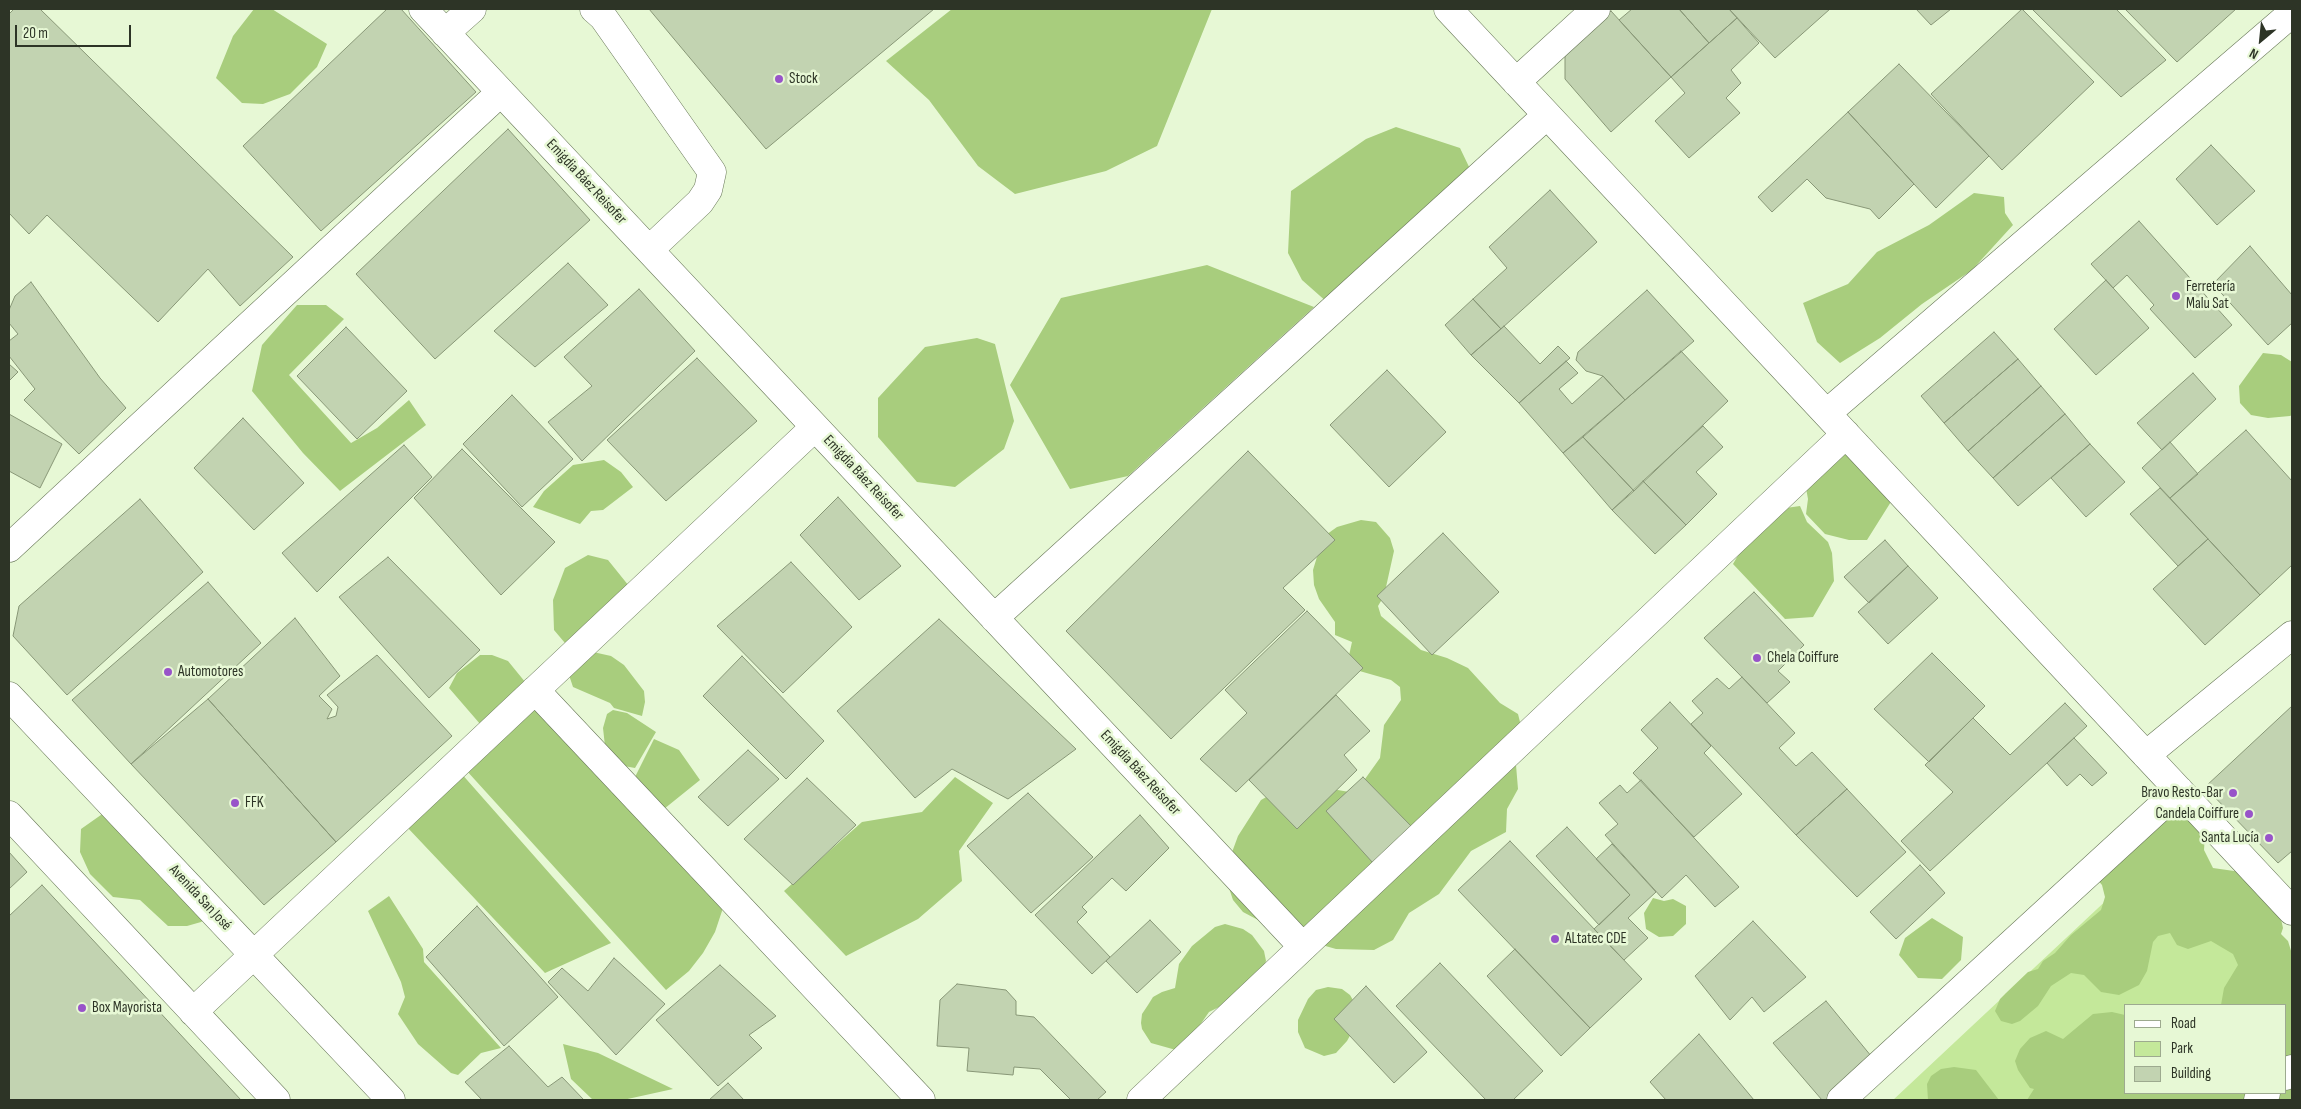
<!DOCTYPE html>
<html>
<head>
<meta charset="utf-8">
<style>
	body { margin:0 }
	#map { position:relative; width:2301px; height:1109px; overflow:hidden; background:#e7f8d5; font-family:"Sofia Sans Condensed",sans-serif }
	canvas { display:block }
	.frame { position:absolute; inset:0; border:10px solid #2d3426; pointer-events:none }
	.legend { position:absolute; left:2124px; top:1004px; width:162px; height:90px; box-sizing:border-box; background:#e7f8d5; border:1px solid #9daa8f; margin:0; padding:6px 9px; list-style:none; font-size:15px; color:#2d3426 }
	.legend li { display:flex; align-items:center; gap:10px; height:25px }
	.legend b { width:25px; border:1px solid #9daa8f }
	.north { position:absolute; left:2236px; top:15px; width:50px; height:50px; -webkit-text-stroke:4px #e7f8d5; paint-order:stroke; rotate:208deg; font-size:14px; font-weight:700; line-height:20px; text-align:center; color:#2d3426 }
	.north::after { content:''; display:block; margin:auto; width:18px; height:22px; background:#2d3426; clip-path:polygon(50% 0,100% 100%,50% 72%,0 100%) }
	.scale { position:absolute; left:15px; top:25px; width:116px; height:22px; box-sizing:border-box; border:2px solid #2d3426; border-top:0; padding-left:6px; font-size:15px; line-height:18px; white-space:nowrap; color:#2d3426; -webkit-text-stroke:4px #e7f8d5; paint-order:stroke }
</style>
</head>
<body>
<div id="map">
<canvas width="2301" height="1109"></canvas>
<div class="frame"></div>
<ul class="legend">
<li><b style="height:6px;background:#fff"></b>Road</li>
<li><b style="height:14px;background:#c4e89a"></b>Park</li>
<li><b style="height:14px;background:#c2d3b1"></b>Building</li>
</ul>
<div class="north">N</div>
<div class="scale">20 m</div>
</div>
<script>
const ctx = document.querySelector('canvas').getContext('2d');
ctx.lineJoin = 'round';
function paint(path, color) { ctx.fillStyle = color; ctx.fill(path, 'evenodd'); }
const shape = rows => new Path2D(rows.map(r => 'M' + r).join(''));
function trace(path, color, width, dash) { ctx.strokeStyle = color; ctx.lineWidth = width; ctx.lineCap = dash ? 'butt' : 'round'; ctx.setLineDash(dash || []); ctx.stroke(path); }
function write(font, color, halo, rows, align = 'center') {
  ctx.font = font + ' "Sofia Sans Condensed",sans-serif'; ctx.lineWidth = 5; ctx.setLineDash([]); ctx.textBaseline = 'middle'; ctx.strokeStyle = halo; ctx.fillStyle = color; for (const [text, x, y, turn = 0] of rows) {
    ctx.save(); ctx.translate(x, y); ctx.rotate((+turn || 0) * Math.PI / 180); ctx.textAlign = isNaN(turn) ? turn : align; if (halo) ctx.strokeText(text, 0, 0); ctx.fillText(text, 0, 0); ctx.restore();
  }
}
paint(shape([
	[2175,836,2285,1005,2125,1005,2125,1093,2216,1100,1893,1100]
]), '#c4e89a');
paint(shape([
	[254,9,272,9,327,44,317,67,290,94,263,104,242,103,216,78,233,36],
	[952,9,1212,9,1157,146,1106,171,1015,194,978,166,929,100,886,61],
	[1396,127,1460,148,1471,171,1328,303,1302,280,1288,253,1291,191,1366,139],
	[1974,193,2004,197,2005,213,2013,225,1972,270,1922,304,1880,338,1840,363,1817,342,1803,303,1848,284,1877,252,1929,225],
	[1207,265,1314,307,1128,476,1070,489,1010,385,1061,298],
	[297,305,326,305,344,319,289,375,351,443,377,428,409,400,426,425,340,491,303,453,252,391,262,345],
	[977,338,995,344,1014,421,1004,449,955,487,917,482,878,437,878,398,925,347],
	[2263,353,2281,355,2292,362,2292,415,2290,416,2268,418,2251,415,2240,403,2239,386],
	[1846,446,1894,497,1867,540,1849,540,1825,534,1806,514,1808,499,1806,488],
	[604,460,621,472,633,487,603,510,591,511,580,524,533,507,544,491,573,465],
	[1800,506,1807,522,1828,542,1832,553,1834,581,1813,617,1785,619,1733,564,1740,552,1786,508],
	[1361,520,1376,522,1390,538,1394,551,1384,596,1378,606,1381,616,1421,650,1447,658,1468,668,1500,703,1518,714,1522,730,1516,765,1518,789,1507,809,1506,832,1471,851,1439,894,1409,913,1393,940,1374,950,1336,949,1322,945,1260,921,1243,912,1233,900,1229,888,1231,855,1238,836,1261,800,1284,787,1332,789,1355,793,1380,758,1384,725,1401,700,1400,687,1391,680,1356,670,1348,660,1352,642,1335,635,1335,622,1319,599,1314,585,1313,570,1323,537,1337,527],
	[588,555,608,560,633,591,570,649,554,630,553,600,565,568],
	[593,652,611,656,624,665,644,691,645,702,642,716,614,708,610,703,573,687,568,672],
	[480,655,492,655,508,661,530,688,487,732,449,688,457,673],
	[534,693,724,905,715,932,703,953,689,971,666,990,466,770],
	[613,710,627,713,656,732,635,768,624,766,605,746,603,728,607,714],
	[654,739,679,750,700,780,659,813,632,783],
	[460,772,611,943,545,973,406,826],
	[955,777,993,803,959,851,962,881,918,919,846,956,784,891,862,822,922,812],
	[2150,802,2186,808,2205,834,2204,850,2213,868,2241,872,2279,910,2283,928,2281,934,2288,941,2292,954,2292,1100,2027,1100,2034,1089,2030,1088,2018,1070,2015,1061,2020,1049,2030,1038,2046,1031,2063,1039,2093,1014,2112,1012,2125,1015,2125,1093,2285,1093,2285,1005,2221,1005,2224,988,2238,965,2233,954,2211,941,2188,949,2177,945,2170,933,2158,936,2153,942,2147,971,2139,985,2119,995,2101,992,2084,975,2071,973,2051,986,2038,1006,2020,1021,2012,1024,2001,1021,1995,1011,2000,999,2006,993,2028,972,2038,969,2043,961,2055,953,2071,935,2101,910,2105,897,2102,885,2096,878],
	[108,810,210,915,201,922,187,926,168,926,140,900,113,897,90,874,80,852,81,829],
	[389,896,423,949,424,962,501,1048,481,1053,458,1075,451,1073,418,1044,398,1014,405,997,401,982,368,911],
	[1653,898,1664,901,1673,899,1686,906,1686,924,1673,936,1659,937,1646,929,1644,913],
	[1932,918,1963,937,1961,960,1942,979,1918,978,1899,955,1905,938],
	[1225,924,1243,929,1252,935,1264,951,1266,961,1261,973,1223,1005,1209,1012,1193,1035,1176,1050,1151,1043,1142,1029,1141,1023,1142,1014,1148,1005,1153,997,1162,992,1175,988,1179,964,1192,946,1215,927],
	[1328,987,1342,989,1350,995,1357,1007,1353,1030,1347,1041,1336,1053,1324,1056,1305,1048,1298,1032,1298,1020,1308,999,1316,990],
	[563,1044,598,1053,673,1089,623,1100,593,1100,571,1079],
	[1954,1067,1976,1070,1999,1100,1928,1100,1927,1084,1931,1076,1941,1069]
]), '#a8cd7d');
const building = shape([
	[14,9,40,9,293,257,240,306,208,269,158,322,47,215,29,234,9,213,9,14,14,9],
	[387,9,401,9,476,92,321,231,243,146,387,9],
	[649,9,934,9,766,149,649,9],
	[1632,9,1679,9,1709,43,1671,77,1619,20,1632,9],
	[1679,9,1729,9,1737,18,1709,43,1679,9],
	[1729,9,1830,9,1775,58,1729,9],
	[1916,9,1951,9,1931,25,1916,9],
	[2022,9,2094,82,2002,170,1931,94,2022,9],
	[2032,9,2116,9,2166,60,2121,97,2032,9],
	[2125,9,2236,9,2177,62,2125,9],
	[1611,11,1671,77,1611,132,1565,79,1565,52,1611,11],
	[1737,18,1759,43,1731,70,1741,83,1726,98,1740,113,1689,158,1655,121,1685,93,1671,77,1737,18],
	[1899,64,1989,156,1936,208,1848,112,1899,64],
	[1848,112,1914,184,1879,219,1870,209,1826,198,1807,179,1772,212,1758,197,1848,112],
	[508,129,590,220,435,359,356,274,508,129],
	[2211,145,2255,191,2217,225,2176,179,2211,145],
	[1550,190,1597,242,1501,329,1473,299,1507,268,1489,247,1550,190],
	[2139,221,2232,325,2195,358,2150,309,2154,305,2127,275,2113,288,2091,264,2139,221],
	[2250,246,2292,295,2292,323,2268,345,2213,284,2250,246],
	[568,263,608,305,535,367,494,331,568,263],
	[2106,280,2149,328,2096,375,2054,329,2106,280],
	[31,282,100,378,126,408,79,454,24,400,35,389,9,356,9,341,18,334,9,323,9,310,15,296,31,282],
	[639,289,695,351,582,461,548,422,592,386,564,357,639,289],
	[1647,290,1694,341,1625,400,1603,376,1586,371,1576,360,1578,352,1647,290],
	[1473,299,1501,329,1471,355,1445,325,1473,299],
	[1504,326,1540,364,1558,346,1570,358,1519,403,1471,355,1504,326],
	[346,327,407,391,357,439,297,376,346,327],
	[1994,332,2018,359,1944,423,1921,396,1994,332],
	[1681,351,1728,401,1634,491,1583,437,1681,351],
	[697,358,757,421,666,501,607,440,697,358],
	[2018,359,2041,386,1968,451,1944,423,2018,359],
	[1566,361,1578,373,1559,389,1572,404,1603,376,1625,400,1563,453,1519,403,1566,361],
	[9,364,18,372,9,381,9,364],
	[1387,370,1446,432,1389,487,1330,425,1387,370],
	[2193,373,2216,399,2162,450,2137,423,2193,373],
	[2041,386,2065,414,1993,478,1968,451,2041,386],
	[512,395,573,459,522,507,463,444,512,395],
	[9,414,62,444,40,488,9,471,9,414],
	[2065,414,2090,444,2018,506,1993,478,2065,414],
	[243,418,304,483,254,530,194,468,243,418],
	[1703,426,1723,447,1696,472,1717,494,1686,525,1643,481,1703,426],
	[2246,430,2292,481,2292,565,2260,595,2170,498,2246,430],
	[1583,437,1634,491,1612,510,1563,453,1583,437],
	[2170,442,2198,474,2170,498,2142,468,2170,442],
	[2090,444,2125,482,2086,517,2051,478,2090,444],
	[404,445,432,477,317,592,282,553,404,445],
	[462,449,555,542,501,595,414,498,462,449],
	[1248,451,1335,540,1283,588,1305,610,1171,739,1066,631,1248,451],
	[1643,481,1686,525,1655,554,1612,510,1643,481],
	[2160,488,2208,539,2178,566,2130,514,2160,488],
	[838,497,901,566,859,600,800,535,838,497],
	[140,499,203,572,67,695,13,636,19,606,140,499],
	[1443,533,1499,592,1432,655,1377,596,1443,533],
	[2208,539,2260,595,2205,645,2153,589,2208,539],
	[1885,540,1908,566,1869,603,1844,577,1885,540],
	[388,557,480,650,429,698,339,597,388,557],
	[791,562,852,627,783,693,717,626,791,562],
	[1908,566,1938,598,1888,644,1858,612,1908,566],
	[208,582,261,643,131,764,72,700,208,582],
	[1754,592,1804,645,1778,671,1790,682,1767,703,1704,638,1754,592],
	[1307,611,1363,668,1236,792,1200,759,1247,713,1225,690,1307,611],
	[295,618,340,676,319,696,332,709,327,719,336,716,338,707,327,695,377,655,452,736,336,842,208,699,295,618],
	[939,619,1076,749,1008,799,952,769,915,798,837,711,939,619],
	[1932,653,1985,706,1929,762,1874,709,1932,653],
	[742,656,824,741,786,779,703,696,742,656],
	[1742,677,1795,733,1779,748,1796,766,1812,752,1847,789,1796,835,1691,724,1703,713,1692,701,1717,678,1729,689,1742,677],
	[1336,695,1370,731,1344,755,1357,770,1297,829,1249,780,1336,695],
	[208,699,336,842,264,905,131,764,208,699],
	[1670,702,1711,746,1704,753,1742,794,1694,837,1633,773,1658,748,1641,730,1670,702],
	[2065,703,2087,726,1930,871,1901,841,1953,792,1925,765,1973,718,2010,755,2065,703],
	[2292,706,2292,851,2278,863,2205,787,2292,706],
	[2074,738,2107,773,2092,786,2080,774,2067,786,2047,763,2074,738],
	[748,750,779,779,728,826,698,797,748,750],
	[1363,777,1411,826,1373,863,1326,811,1363,777],
	[807,778,856,825,793,885,744,839,807,778],
	[1641,780,1739,887,1715,907,1686,875,1662,898,1605,835,1618,824,1599,803,1620,785,1627,793,1641,780],
	[1847,789,1906,852,1857,897,1796,835,1847,789],
	[1028,793,1093,857,1031,913,967,846,1028,793],
	[1140,815,1169,848,1126,891,1112,878,1082,907,1087,912,1077,922,1110,957,1092,974,1035,915,1140,815],
	[1567,827,1630,895,1599,925,1536,856,1567,827],
	[1510,841,1642,979,1590,1028,1458,890,1510,841],
	[1612,844,1656,892,1628,918,1648,938,1624,960,1594,929,1630,895,1596,859,1612,844],
	[9,852,27,872,9,889,9,852],
	[1920,865,1945,893,1896,939,1870,912,1920,865],
	[42,885,241,1100,9,1100,9,916,42,885],
	[477,906,558,997,504,1046,426,957,477,906],
	[1150,920,1181,952,1137,993,1106,961,1150,920],
	[1753,921,1806,977,1764,1012,1752,997,1730,1020,1695,976,1753,921],
	[1515,949,1590,1028,1561,1056,1487,976,1515,949],
	[614,958,665,1004,616,1055,548,982,562,968,588,991,614,958],
	[1440,963,1543,1071,1513,1100,1486,1100,1396,1006,1440,963],
	[720,965,776,1016,749,1035,762,1048,718,1086,656,1020,720,965],
	[957,984,1006,990,1016,1001,1016,1015,1034,1017,1106,1092,1097,1100,1071,1100,1040,1069,1014,1067,1013,1075,967,1071,969,1048,937,1046,940,1000,957,984],
	[1366,986,1427,1052,1394,1083,1334,1019,1366,986],
	[1826,1001,1876,1062,1833,1100,1822,1100,1773,1043,1826,1001],
	[1699,1034,1754,1100,1666,1100,1650,1082,1699,1034],
	[509,1046,548,1087,562,1077,584,1100,482,1100,465,1082,509,1046],
	[728,1083,744,1100,709,1100,728,1083]
]);
paint(building, '#c2d3b1');
trace(building, '#889777', 1);
const minor = shape([
	[423,9,1303,947],
	[594,9,603,17,712,172,708,190,700,202,649,250],
	[1448,9,2292,911],
	[445,33,472,9],
	[1516,82,1596,9],
	[1827,413,2292,13],
	[9,548,501,92],
	[994,618,1547,115],
	[535,690,921,1100],
	[9,696,391,1100],
	[2146,755,2292,635],
	[9,815,276,1100],
	[193,1012,815,427],
	[2285,1076,2292,1069],
	[1141,1100,1846,434],
	[1841,1100,2179,790],
	[2258,1100,2266,1093]
]);
trace(minor, '#697859', 29);
trace(minor, '#fff', 28);
for (const [x, y, r, color] of [
	[779,79,5,"#9854c9"],
	[2176,296,5,"#9854c9"],
	[1757,658,5,"#9854c9"],
	[168,672,5,"#9854c9"],
	[2233,793,5,"#9854c9"],
	[235,803,5,"#9854c9"],
	[2249,814,5,"#9854c9"],
	[2269,838,5,"#9854c9"],
	[1555,939,5,"#9854c9"],
	[82,1008,5,"#9854c9"]
]) { const dot = new Path2D(); dot.arc(x, y, r, 0, 2 * Math.PI); ctx.fillStyle = color; ctx.fill(dot); trace(dot, '#e7f8d5', 2); }
write('15px', '#2d3426', '#e7f8d5', [
	["Stock",789,79],
	["Ferretería",2186,287],
	["Malu Sat",2186,304],
	["Chela Coiffure",1767,658],
	["Automotores",178,672],
	["Bravo Resto-Bar",2223,793,"right"],
	["FFK",245,803],
	["Candela Coiffure",2239,814,"right"],
	["Santa Lucía",2259,838,"right"],
	["ALtatec CDE",1565,939],
	["Box Mayorista",92,1008]
], 'left');
write('15px', '#2d3426', '#e7f8d5', [
	["Emigdia Báez Reisofer",586,182,47],
	["Emigdia Báez Reisofer",863,478,47],
	["Emigdia Báez Reisofer",1140,773,47],
	["Avenida San José",200,898,47]
]);
</script>
</body>
</html>
